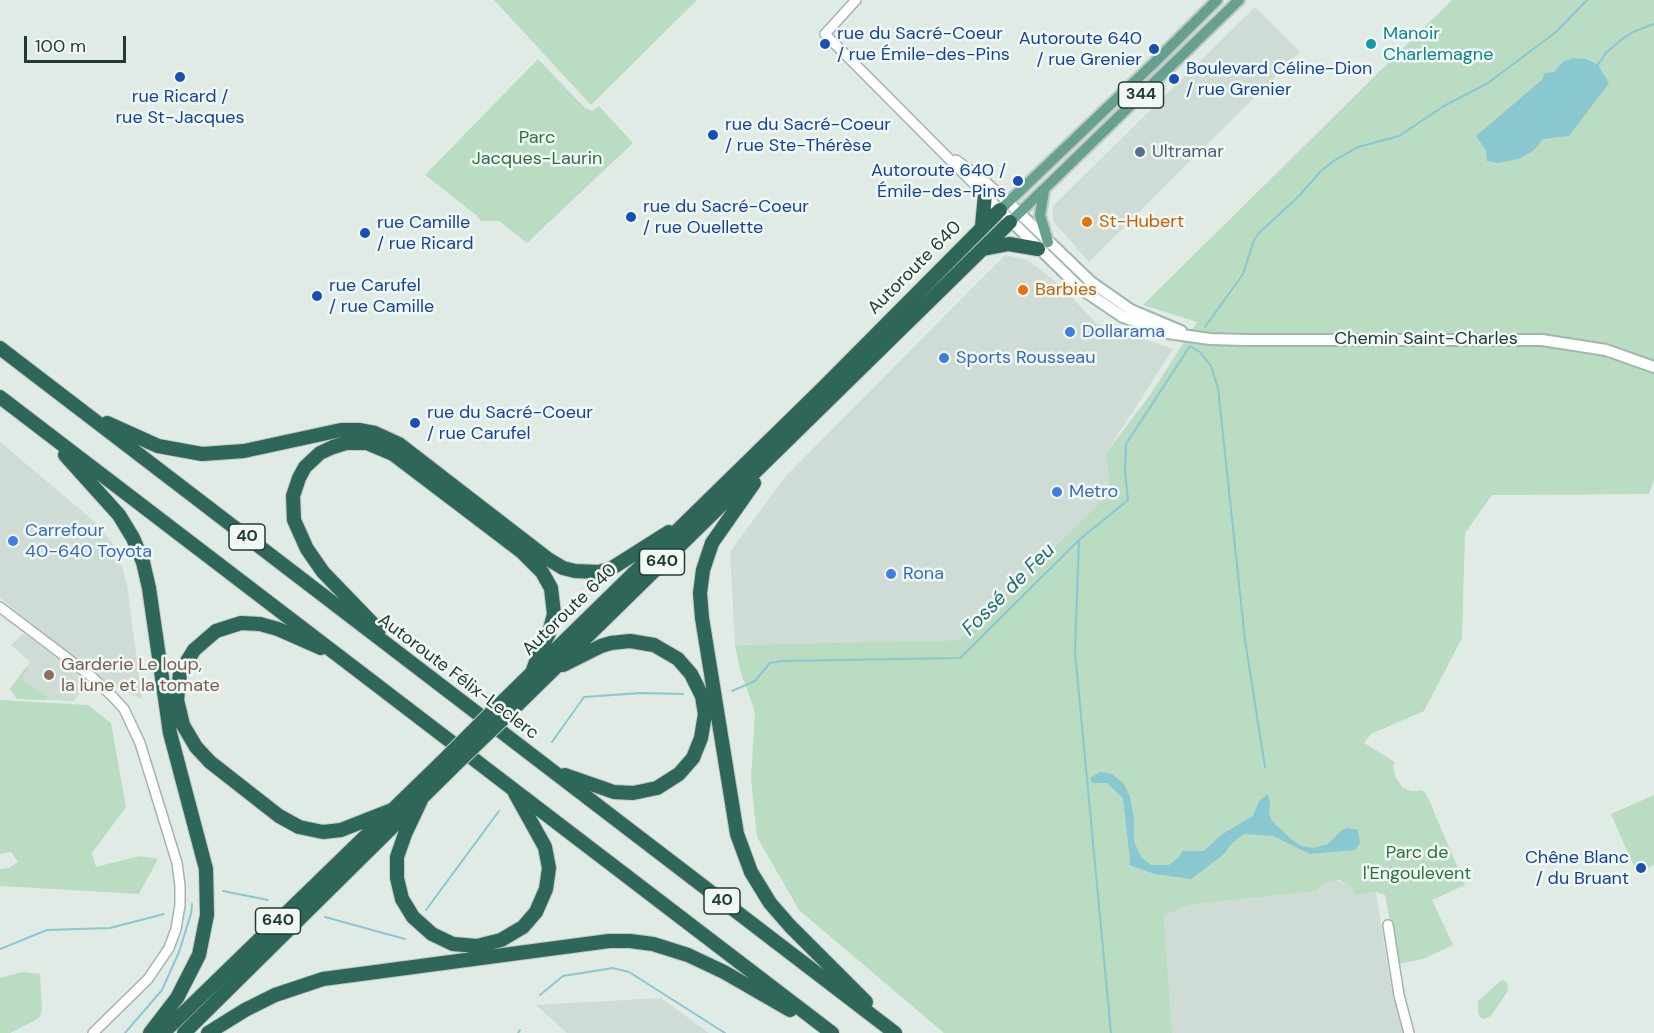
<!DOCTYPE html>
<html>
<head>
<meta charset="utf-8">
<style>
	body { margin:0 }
	#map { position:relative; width:1654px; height:1033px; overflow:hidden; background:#e1ebe6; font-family:"DM Sans",sans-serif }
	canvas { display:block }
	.scale { position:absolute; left:24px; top:36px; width:102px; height:27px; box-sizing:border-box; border:3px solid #213b33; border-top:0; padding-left:8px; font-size:18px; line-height:21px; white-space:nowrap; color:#213b33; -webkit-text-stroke:4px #f1f8f4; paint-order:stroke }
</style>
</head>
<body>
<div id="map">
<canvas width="1654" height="1033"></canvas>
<div class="scale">100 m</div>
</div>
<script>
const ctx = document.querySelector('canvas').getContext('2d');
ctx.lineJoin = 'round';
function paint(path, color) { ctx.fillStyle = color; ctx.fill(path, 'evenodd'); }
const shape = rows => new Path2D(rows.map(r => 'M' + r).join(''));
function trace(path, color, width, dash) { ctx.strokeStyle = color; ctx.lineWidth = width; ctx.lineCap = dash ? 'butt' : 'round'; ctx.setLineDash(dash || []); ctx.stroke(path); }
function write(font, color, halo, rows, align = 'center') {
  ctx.font = font + ' "DM Sans",sans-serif'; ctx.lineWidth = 5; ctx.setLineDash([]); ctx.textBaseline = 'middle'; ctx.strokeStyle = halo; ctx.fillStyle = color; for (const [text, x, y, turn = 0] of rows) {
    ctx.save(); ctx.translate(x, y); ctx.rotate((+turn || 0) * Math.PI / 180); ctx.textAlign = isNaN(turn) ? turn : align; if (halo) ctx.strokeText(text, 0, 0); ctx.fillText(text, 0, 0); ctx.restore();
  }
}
paint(shape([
	[1255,7,1300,52,1089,262,1053,221,1053,206],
	[1005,255,1028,260,1062,287,1096,323,1173,349,1106,453,1110,493,958,640,735,645,730,552,785,477],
	[0,442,95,522,112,543,123,569,127,585,142,699,111,686,0,598],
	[23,634,26,635,88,682,74,701,17,699,10,689,30,662,11,645],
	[1334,880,1349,885,1355,895,1376,892,1391,987,1405,1033,1172,1033,1164,916,1188,905,1317,891,1324,883],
	[661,998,709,1033,567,1033,536,1005]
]), '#cfdbd5');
paint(shape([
	[494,0,697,0,591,105],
	[1452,0,1654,0,1654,480,1649,494,1492,495,1465,533,1462,638,1424,711,1371,734,1364,743,1395,762,1393,766,1396,778,1403,788,1412,791,1421,790,1425,792,1429,800,1465,885,1432,900,1453,945,1423,959,1398,964,1385,895,1376,892,1355,895,1349,885,1339,880,1324,883,1317,891,1188,905,1164,916,1172,1033,944,1033,799,910,757,837,751,779,755,712,740,670,735,645,958,640,1110,493,1106,453,1150,395,1197,322,1143,305],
	[538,59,585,108,592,111,599,106,633,143,527,243,499,221,481,221,476,215,425,175],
	[26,667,28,669,21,679,39,693,41,691,47,696,47,700,17,699,10,689],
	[0,700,88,705,111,723,126,807,92,853,96,867,139,856,158,859,139,894,0,886,0,869,9,868,18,862,11,852,0,854],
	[1654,795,1654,865,1637,873,1611,814],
	[22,972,40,974,42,1010,39,1018,10,1033,0,1033,0,978],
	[1502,980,1507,982,1508,991,1491,1016,1484,1019,1481,1018,1478,1013,1478,1001]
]), '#badcc2');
paint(shape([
	[1572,58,1586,59,1598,65,1609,83,1569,136,1543,139,1533,151,1518,159,1498,163,1487,161,1486,150,1476,136,1542,80,1545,73,1554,72,1563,62],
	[1100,772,1112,774,1124,784,1130,797,1134,818,1134,841,1141,857,1151,865,1169,865,1180,856,1182,851,1204,851,1221,835,1253,816,1259,801,1268,794,1270,803,1269,814,1272,821,1290,838,1301,846,1314,848,1328,844,1342,830,1348,828,1358,830,1360,843,1355,850,1310,854,1273,836,1244,834,1232,843,1223,855,1191,879,1155,874,1129,865,1130,860,1123,798,1107,783,1092,783,1090,778]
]), '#89c8d0');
trace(shape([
	[1596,67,1606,53,1622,39,1633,32,1654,24],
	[1205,327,1243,274,1254,240,1259,233,1299,196,1320,172,1332,162,1358,147,1399,136,1444,106,1488,83,1556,32,1587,0],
	[1079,540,1075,652,1111,1033],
	[732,691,755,681,770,663,781,661,960,658,1079,540,1128,500,1125,471,1126,444,1190,346,1200,352,1211,366,1218,388,1245,640,1265,767],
	[552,742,584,697,641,693,683,694],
	[223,891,268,900],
	[426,910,499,811],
	[325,917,405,939],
	[0,949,47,930,110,928,164,914],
	[540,995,563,976,613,968,629,972,725,1033],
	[125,1033,162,990,179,952,191,914,192,904],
	[518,1033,520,1030]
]), '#89c8d0', 2);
const tertiary = shape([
	[856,0,825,34,1000,210],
	[956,160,985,181,1008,202],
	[0,607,92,677,112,696,124,709,140,743,177,863,180,886,180,905,176,929,169,948,148,979,93,1033],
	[1388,925,1399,995,1409,1033]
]);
const secondary = shape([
	[1008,202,1091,282,1131,310,1181,331],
	[1000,210,1080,288,1123,317,1168,333,1210,339,1245,340,1542,340,1606,350,1654,367]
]);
const primary = shape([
	[1044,191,1040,215,1048,242],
	[1000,210,1154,63,1217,0],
	[1010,222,1239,0]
]);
const motorway = shape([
	[982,226,985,195],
	[983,249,1009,244,1038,249],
	[0,348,895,1033],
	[0,397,832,1033],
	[107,423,158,446,202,454,244,451,341,430,359,430,375,433,399,444,548,559,563,568,575,571,599,572,612,568,669,532],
	[65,455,119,515,133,538,143,562,149,588,170,733,206,869,207,915,199,955,177,998,150,1033],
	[754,483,712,543,703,570,700,593,702,618,737,834,751,872,770,903,790,926,866,1002],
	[379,630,323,572,307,549,294,520,293,496,299,478,305,467,320,453,333,447,346,443,367,443,393,454,522,552,542,572,551,588,554,614,549,633,540,651,533,670],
	[321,648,278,629,260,624,241,623,216,631,194,650,180,673,177,700,183,725,196,747,210,762,279,816,299,827,323,832,341,830,392,810],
	[563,665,601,646,611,643,630,641,654,645,678,659,691,674,702,696,705,714,701,738,693,758,679,774,657,788,633,793,614,792,565,775],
	[495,709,822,389,1000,210],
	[505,717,1010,222],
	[421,800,405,834,397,857,397,878,402,899,413,917,432,934,453,944,477,946,501,940,523,927,536,912,546,889,549,868,545,847,515,793],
	[163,1033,447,757],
	[184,1033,456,764],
	[208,1033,245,1010,275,995,323,979,609,941,630,941,653,944,688,955,724,972,790,1010]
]);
trace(tertiary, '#a4b3ad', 12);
trace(secondary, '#9fb7ad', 14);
trace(primary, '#c1c8c6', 14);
trace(motorway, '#c1c8c6', 16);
trace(tertiary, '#fff', 9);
trace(secondary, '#fff', 10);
trace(primary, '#66a08f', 10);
trace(motorway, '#2e6759', 14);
const motorwayBridge = shape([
	[447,757,495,709],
	[456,764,505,717]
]);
trace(motorwayBridge, '#c1c8c6', 16, []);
trace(motorwayBridge, '#2e6759', 14);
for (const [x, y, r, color] of [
	[825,44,6,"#1a4fb4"],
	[1371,44,6,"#0f9aa8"],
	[1154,49,6,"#1a4fb4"],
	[180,77,6,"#1a4fb4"],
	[1174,79,6,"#1a4fb4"],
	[713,135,6,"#1a4fb4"],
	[1140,152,6,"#5c6f8a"],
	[1018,181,6,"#1a4fb4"],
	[631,217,6,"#1a4fb4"],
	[1087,222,6,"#e8710a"],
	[365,233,6,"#1a4fb4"],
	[1023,290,6,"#e8710a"],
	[317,296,6,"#1a4fb4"],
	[1070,332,6,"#3f7fe0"],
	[944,358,6,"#3f7fe0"],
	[415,423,6,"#1a4fb4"],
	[1057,492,6,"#3f7fe0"],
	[13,541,6,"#3f7fe0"],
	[891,574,6,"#3f7fe0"],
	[49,675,6,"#8d6e63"],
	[1641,868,6,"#1a4fb4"]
]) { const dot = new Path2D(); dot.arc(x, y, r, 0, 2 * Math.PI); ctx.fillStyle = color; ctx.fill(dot); trace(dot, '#f1f8f4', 2); }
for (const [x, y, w] of [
	[1141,95,45],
	[247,537,36],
	[662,562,45],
	[722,901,36],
	[278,921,45]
]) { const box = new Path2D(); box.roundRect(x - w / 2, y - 13, w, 26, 4.5); ctx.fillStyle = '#f1f8f4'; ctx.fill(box); trace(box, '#213b33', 1.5); }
write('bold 16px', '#213b33', null, [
	["344",1141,95],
	["40",247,537],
	["640",662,562],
	["40",722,901],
	["640",278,921]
]);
write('18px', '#164399', '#f1f8f4', [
	["rue du Sacré-Coeur",837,34],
	["/ rue Émile-des-Pins",837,55],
	["Autoroute 640",1142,39,"right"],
	["/ rue Grenier",1142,60,"right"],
	["Boulevard Céline-Dion",1186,69],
	["/ rue Grenier",1186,90],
	["rue Ricard /",180,97,"center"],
	["rue St-Jacques",180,118,"center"],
	["rue du Sacré-Coeur",725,125],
	["/ rue Ste-Thérèse",725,146],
	["Autoroute 640 /",1006,171,"right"],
	["Émile-des-Pins",1006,192,"right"],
	["rue du Sacré-Coeur",643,207],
	["/ rue Ouellette",643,228],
	["rue Camille",377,223],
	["/ rue Ricard",377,244],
	["rue Carufel",329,286],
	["/ rue Camille",329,307],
	["rue du Sacré-Coeur",427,413],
	["/ rue Carufel",427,434],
	["Chêne Blanc",1629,858,"right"],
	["/ du Bruant",1629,879,"right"]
], 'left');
write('18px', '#0d838f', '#f1f8f4', [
	["Manoir",1383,34],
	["Charlemagne",1383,55]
], 'left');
write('18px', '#2c7144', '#f1f8f4', [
	["Parc",537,138],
	["Jacques-Laurin",537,159],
	["Parc de",1417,853],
	["l'Engoulevent",1417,874]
]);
write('18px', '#4e5e75', '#f1f8f4', [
	["Ultramar",1152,152]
], 'left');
write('18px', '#c56008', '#f1f8f4', [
	["St-Hubert",1099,222],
	["Barbies",1035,290]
], 'left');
write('18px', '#213b33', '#f1f8f4', [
	["Autoroute 640",915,268,-45],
	["Chemin Saint-Charles",1426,339],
	["Autoroute 640",570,610,-44],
	["Autoroute Félix-Leclerc",458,677,37]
]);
write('18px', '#366cbe', '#f1f8f4', [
	["Dollarama",1082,332],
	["Sports Rousseau",956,358],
	["Metro",1069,492],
	["Carrefour",25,531],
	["40-640 Toyota",25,552],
	["Rona",903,574]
], 'left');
write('18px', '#785e54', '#f1f8f4', [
	["Garderie Le loup,",61,665],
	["la lune et la tomate",61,686]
], 'left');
write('italic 20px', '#1d6b76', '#f1f8f4', [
	["Fossé de Feu",1009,590,-45]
]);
</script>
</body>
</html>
